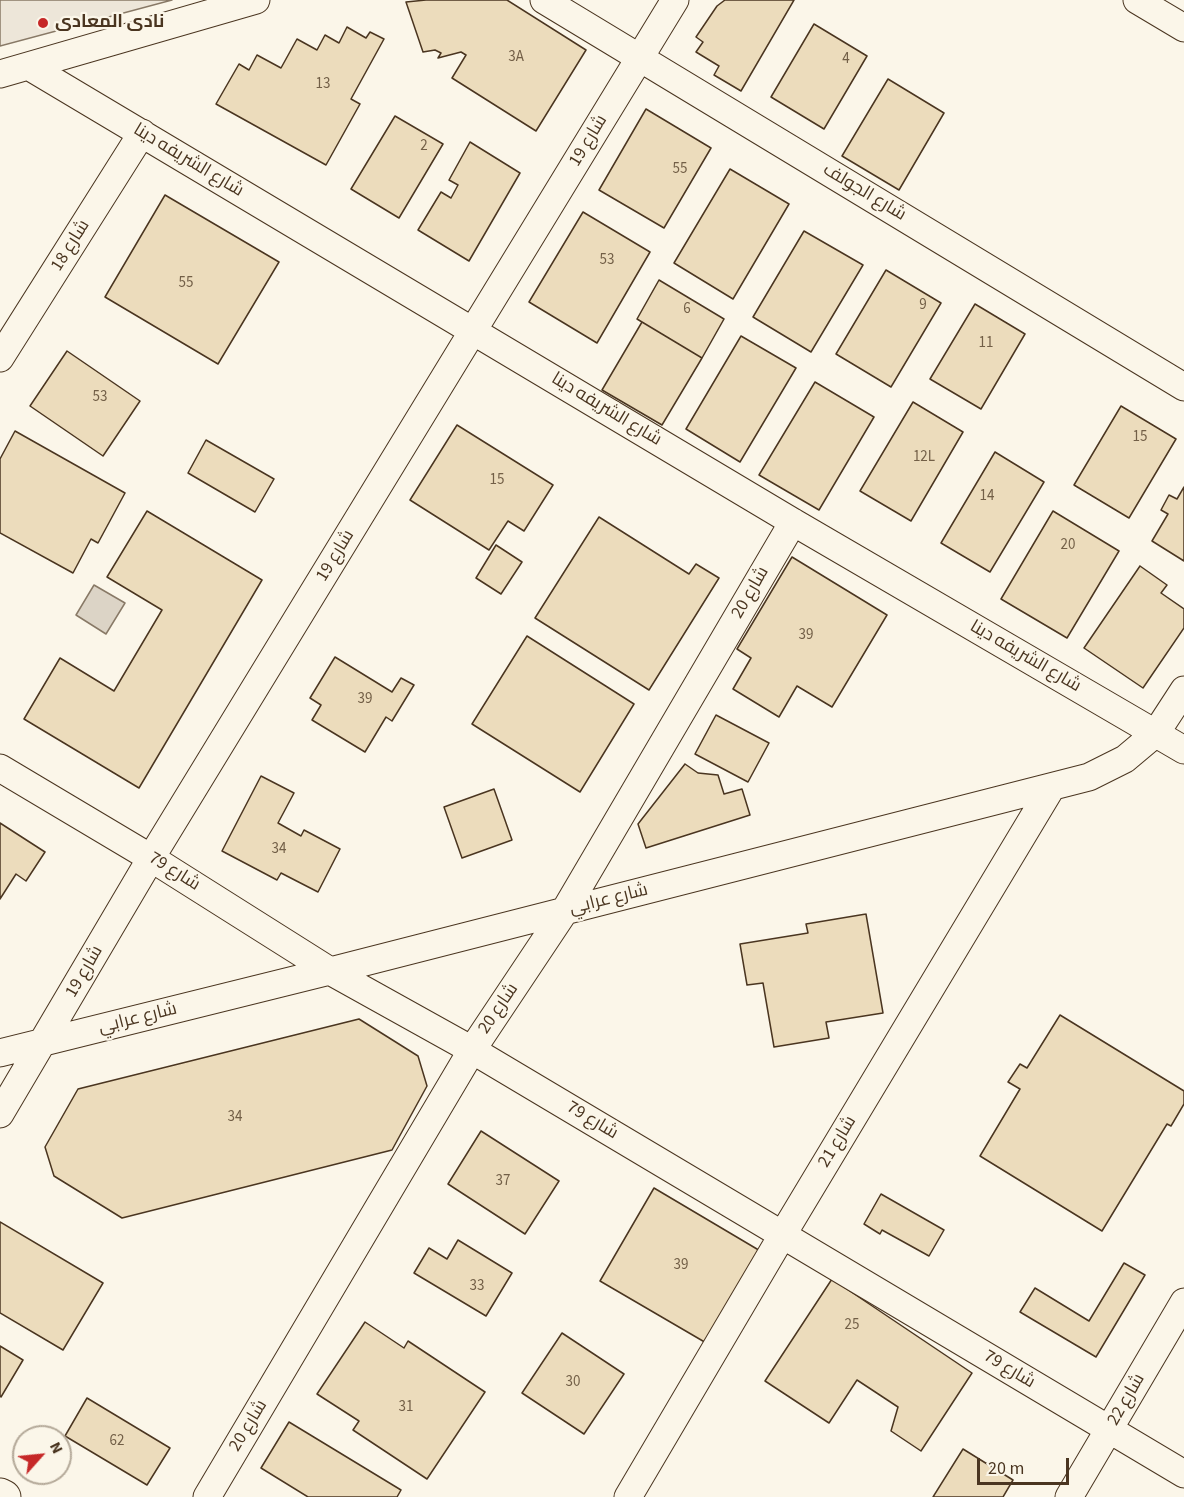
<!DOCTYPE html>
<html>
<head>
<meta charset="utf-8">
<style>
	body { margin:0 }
	#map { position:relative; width:1184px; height:1497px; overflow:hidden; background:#fbf6e9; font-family:"Source Sans 3",sans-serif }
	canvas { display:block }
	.north { position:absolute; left:12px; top:1425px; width:60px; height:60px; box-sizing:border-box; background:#fbf6e9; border:2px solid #b4a999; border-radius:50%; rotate:63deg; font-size:16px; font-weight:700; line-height:24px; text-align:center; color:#4a3520 }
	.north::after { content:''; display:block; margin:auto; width:21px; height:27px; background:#c62828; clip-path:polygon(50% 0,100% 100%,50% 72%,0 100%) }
	.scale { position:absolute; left:977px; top:1458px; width:92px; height:27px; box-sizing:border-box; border:3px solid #4a3520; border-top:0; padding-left:8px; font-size:18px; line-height:21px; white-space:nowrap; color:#4a3520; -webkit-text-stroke:4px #fbf6e9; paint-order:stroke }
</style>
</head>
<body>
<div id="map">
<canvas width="1184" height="1497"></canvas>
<div class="north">N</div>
<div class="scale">20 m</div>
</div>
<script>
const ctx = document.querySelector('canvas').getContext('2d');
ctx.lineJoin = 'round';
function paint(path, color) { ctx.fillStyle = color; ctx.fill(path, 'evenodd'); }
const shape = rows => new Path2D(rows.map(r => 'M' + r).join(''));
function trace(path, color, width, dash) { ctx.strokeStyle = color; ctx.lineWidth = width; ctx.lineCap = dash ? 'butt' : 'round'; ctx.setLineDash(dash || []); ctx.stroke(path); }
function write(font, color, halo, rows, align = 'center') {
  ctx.font = font + ' "Source Sans 3",Cairo,sans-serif'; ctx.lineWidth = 4.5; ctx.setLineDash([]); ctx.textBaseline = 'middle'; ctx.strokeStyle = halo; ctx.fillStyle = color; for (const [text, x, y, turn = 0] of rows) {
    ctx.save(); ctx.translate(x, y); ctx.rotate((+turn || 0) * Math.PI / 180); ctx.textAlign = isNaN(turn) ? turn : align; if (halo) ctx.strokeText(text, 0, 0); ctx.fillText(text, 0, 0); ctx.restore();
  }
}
const green = shape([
	[0,0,172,0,0,46,0,0]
]);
paint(green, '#ede6d9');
trace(green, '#887966', 1.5);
const water = shape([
	[94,585,125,603,106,634,76,615,94,585]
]);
paint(water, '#dcd4c6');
trace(water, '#887966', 1.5);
const building = shape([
	[426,0,507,0,586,50,536,131,452,78,466,55,461,52,438,58,441,53,435,50,423,52,406,2,426,0],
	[725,0,794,0,741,91,714,75,719,66,696,52,703,42,696,37,717,6,725,0],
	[814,24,867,56,824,129,771,97,814,24],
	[347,27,366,38,370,32,384,39,351,99,360,104,326,165,216,104,239,64,249,70,257,55,281,68,297,39,317,50,325,35,339,43,347,27],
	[888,79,944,113,899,190,842,156,888,79],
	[646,109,711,148,664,228,599,190,646,109],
	[395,116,443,144,399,218,351,189,395,116],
	[470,142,520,173,469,261,418,230,441,192,451,198,458,185,449,180,470,142],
	[730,169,789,204,733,299,674,263,730,169],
	[165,195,279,262,218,364,105,297,165,195],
	[583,212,650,252,597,343,529,302,583,212],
	[804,231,863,265,811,352,753,317,804,231],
	[886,270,941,303,891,387,836,354,886,270],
	[659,280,724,319,702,358,637,319,659,280],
	[975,304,1025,334,981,409,930,379,975,304],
	[642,322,702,358,662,425,602,390,642,322],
	[741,336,796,368,740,462,686,429,741,336],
	[67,351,140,401,103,456,30,406,67,351],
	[815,382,874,417,819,510,759,475,815,382],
	[913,402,963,432,911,521,860,491,913,402],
	[1121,406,1176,439,1129,518,1074,485,1121,406],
	[457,425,553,485,524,531,508,521,489,550,410,500,457,425],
	[15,431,125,493,98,543,91,539,73,573,0,533,0,459,15,431],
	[206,440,274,479,255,512,188,473,206,440],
	[995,452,1044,482,990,572,941,543,995,452],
	[1184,487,1184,561,1152,541,1168,514,1161,510,1169,495,1177,499,1184,487],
	[147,511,262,580,139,788,24,719,60,658,114,691,162,610,107,577,147,511],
	[1053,511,1119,551,1067,638,1001,599,1053,511],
	[599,517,689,574,696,564,719,578,649,690,535,618,599,517],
	[496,545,522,562,501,594,476,578,496,545],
	[792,557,887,615,832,707,797,686,779,717,733,689,751,658,737,649,792,557],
	[1140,566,1167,585,1161,593,1184,609,1184,628,1143,688,1084,648,1140,566],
	[527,636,634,704,580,792,472,724,527,636],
	[335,657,392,692,401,678,414,685,392,721,386,717,365,752,312,720,321,705,310,698,335,657],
	[716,715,769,743,748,782,695,754,716,715],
	[685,764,698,773,718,775,724,794,742,789,750,815,646,848,638,824,685,764],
	[261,776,294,793,278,823,301,836,304,830,340,849,318,892,281,873,277,880,222,851,261,776],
	[494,789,512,840,462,858,444,807,494,789],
	[0,823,45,852,26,881,16,874,0,899,0,823],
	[866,914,883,1013,826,1022,829,1038,774,1047,763,983,747,985,740,944,808,933,806,924,866,914],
	[1060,1015,1184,1091,1184,1104,1171,1126,1167,1124,1102,1231,980,1156,1020,1089,1008,1082,1020,1064,1027,1068,1060,1015],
	[359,1019,418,1056,427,1086,392,1150,122,1218,54,1176,45,1147,78,1089,359,1019],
	[481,1131,559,1181,525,1234,448,1184,481,1131],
	[654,1188,762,1252,708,1344,600,1281,654,1188],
	[881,1194,944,1230,929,1256,882,1230,880,1234,864,1224,881,1194],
	[0,1222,103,1283,63,1350,0,1313,0,1222],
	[458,1240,512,1273,486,1316,414,1273,429,1248,447,1259,458,1240],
	[1124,1263,1145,1275,1096,1357,1020,1312,1035,1288,1089,1321,1124,1263],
	[832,1279,972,1373,921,1451,891,1431,898,1407,857,1380,829,1423,765,1381,832,1279],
	[365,1322,404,1348,408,1341,485,1392,427,1479,353,1430,359,1421,317,1394,365,1322],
	[562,1333,624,1374,584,1434,522,1393,562,1333],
	[0,1346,23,1360,1,1397,0,1396,0,1346],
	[87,1398,170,1448,147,1485,65,1436,87,1398],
	[289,1422,401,1490,397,1497,308,1497,261,1468,289,1422],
	[963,1449,1013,1480,1003,1497,933,1497,963,1449]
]);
paint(building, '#ecdcbc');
trace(building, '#4a3520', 1.5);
const street = shape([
	[544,0,1184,387],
	[1137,0,1184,28],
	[30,67,793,522,1184,750],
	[0,74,256,0],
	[0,358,142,133],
	[0,768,151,858,330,971,472,1050,1184,1474],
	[0,1053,330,971,1089,777,1125,759,1156,733,1184,690],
	[0,1114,151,858,675,0],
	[207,1497,472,1050,564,912,793,522],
	[628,1497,783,1234,1051,788],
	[1069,1497,1184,1302]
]);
const secondary = shape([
	[0,1495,4,1497]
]);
trace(street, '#4a3520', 29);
trace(secondary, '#4a3520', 35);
trace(street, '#fbf6e9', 27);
trace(secondary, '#fbf6e9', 33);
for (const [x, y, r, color] of [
	[43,23,6,"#c62828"]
]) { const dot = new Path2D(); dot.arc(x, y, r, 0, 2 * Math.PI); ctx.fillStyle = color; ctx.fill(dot); trace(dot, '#fbf6e9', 2); }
write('15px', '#725f47', null, [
	["3A",516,58],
	["4",846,60],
	["13",323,85],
	["2",424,147],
	["55",680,170],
	["53",607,261],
	["55",186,284],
	["9",923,306],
	["6",687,310],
	["11",986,344],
	["53",100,398],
	["15",1140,438],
	["12L",924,458],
	["15",497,481],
	["14",987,497],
	["20",1068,546],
	["39",806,636],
	["39",365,700],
	["34",279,850],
	["34",235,1118],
	["37",503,1182],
	["39",681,1266],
	["33",477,1287],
	["25",852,1326],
	["30",573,1383],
	["31",406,1408],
	["62",117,1442]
]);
write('bold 18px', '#4a3520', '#fbf6e9', [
	["نادى المعادى",55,23]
], 'left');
write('18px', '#4a3520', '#fbf6e9', [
	["شارع 19",589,141,-59],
	["شارع الشريفه دينا",188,161,31],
	["شارع الجولف",864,193,31],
	["شارع 18",71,246,-58],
	["شارع الشريفه دينا",606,410,31],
	["شارع 19",336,556,-59],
	["شارع 20",751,593,-60],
	["شارع الشريفه دينا",1025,657,30],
	["شارع 79",174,872,32],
	["شارع عرابي",609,900,-14],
	["شارع 19",85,972,-60],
	["شارع 20",499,1009,-56],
	["شارع عرابي",138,1019,-14],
	["شارع 79",592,1121,31],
	["شارع 21",838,1142,-59],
	["شارع 79",1009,1370,31],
	["شارع 22",1127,1400,-60],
	["شارع 20",249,1426,-59]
]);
</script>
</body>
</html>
